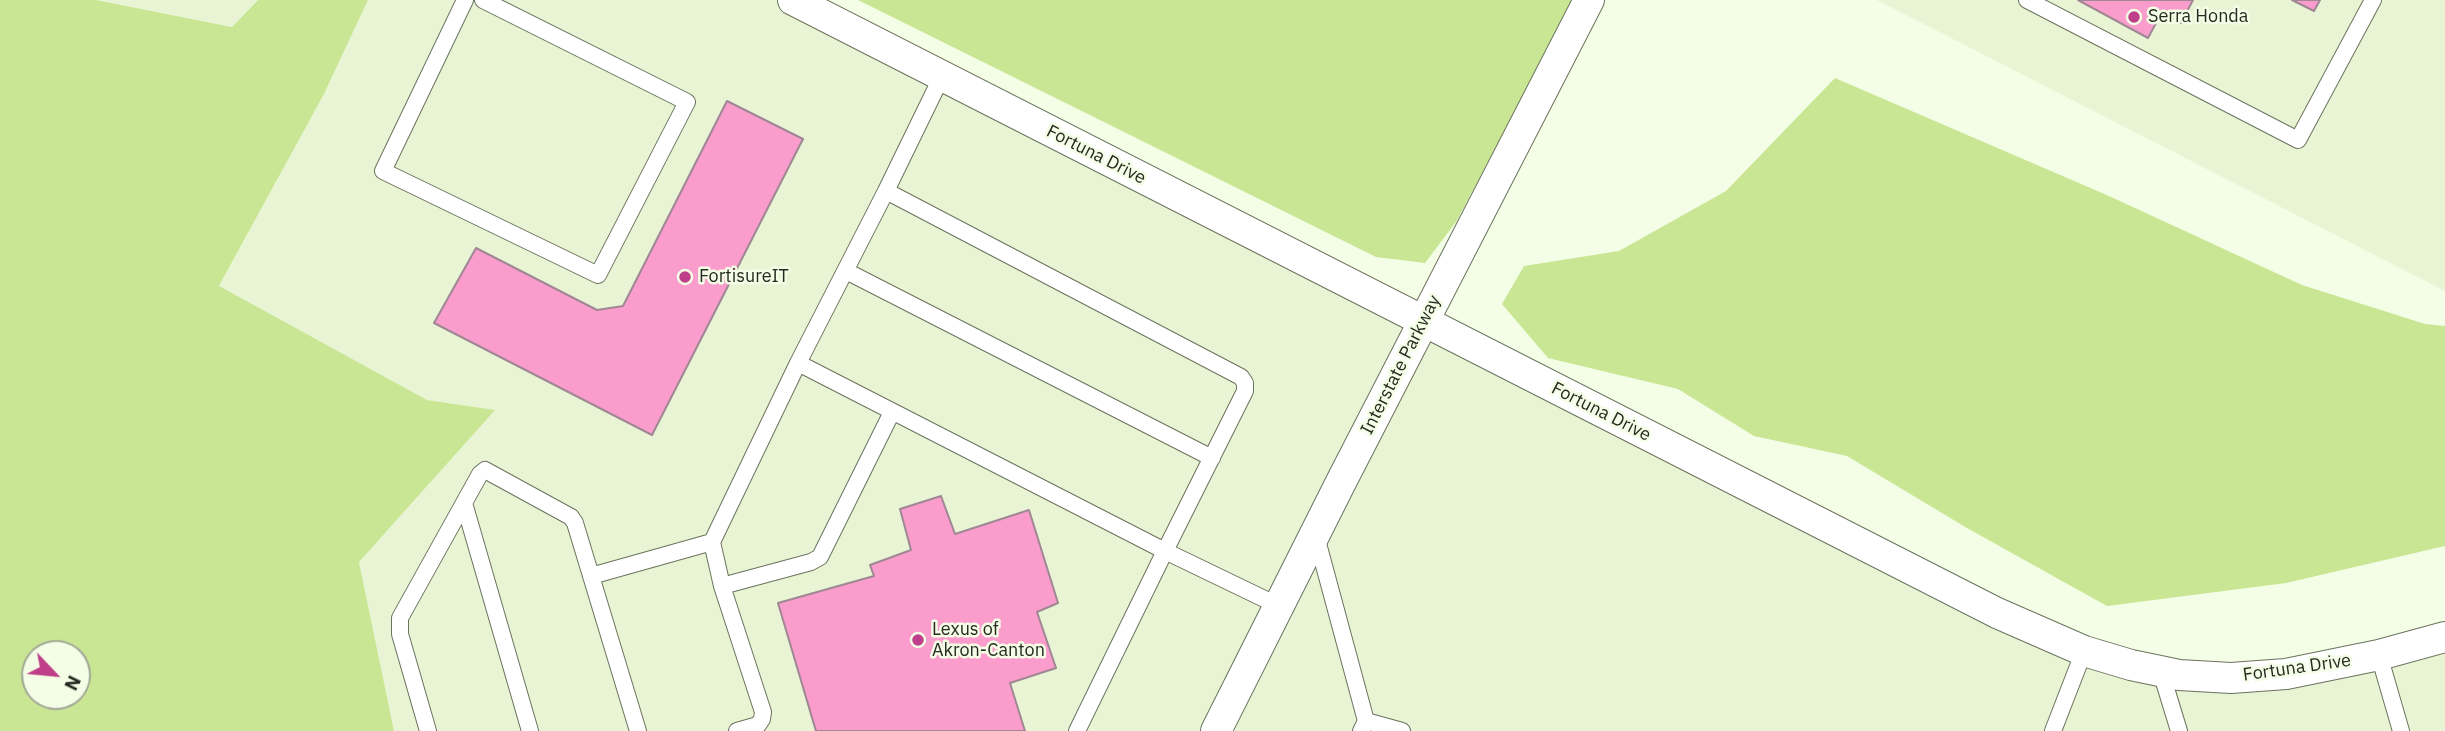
<!DOCTYPE html>
<html>
<head>
<meta charset="utf-8">
<style>
	body { margin:0 }
	#map { position:relative; width:2445px; height:731px; overflow:hidden; background:#f4fde5; font-family:"IBM Plex Sans",sans-serif }
	canvas { display:block }
	.north { position:absolute; left:21px; top:640px; width:70px; height:70px; box-sizing:border-box; background:#f4fde5; border:2px solid #a2a997; border-radius:50%; rotate:116deg; font-size:19px; font-weight:700; line-height:28px; text-align:center; color:#262a21 }
	.north::after { content:''; display:block; margin:auto; width:24px; height:32px; background:#bf3f8a; clip-path:polygon(50% 0,100% 100%,50% 72%,0 100%) }
</style>
</head>
<body>
<div id="map">
<canvas width="2445" height="731"></canvas>
<div class="north">N</div>
</div>
<script>
const ctx = document.querySelector('canvas').getContext('2d');
ctx.lineJoin = 'round';
function paint(path, color) { ctx.fillStyle = color; ctx.fill(path, 'evenodd'); }
const shape = rows => new Path2D(rows.map(r => 'M' + r).join(''));
function trace(path, color, width, dash) { ctx.strokeStyle = color; ctx.lineWidth = width; ctx.lineCap = dash ? 'butt' : 'round'; ctx.setLineDash(dash || []); ctx.stroke(path); }
function write(font, color, halo, rows, align = 'center') {
  ctx.font = font + ' "IBM Plex Sans",sans-serif'; ctx.lineWidth = 5; ctx.setLineDash([]); ctx.textBaseline = 'middle'; ctx.strokeStyle = halo; ctx.fillStyle = color; for (const [text, x, y, turn = 0] of rows) {
    ctx.save(); ctx.translate(x, y); ctx.rotate((+turn || 0) * Math.PI / 180); ctx.textAlign = isNaN(turn) ? turn : align; if (halo) ctx.strokeText(text, 0, 0); ctx.fillText(text, 0, 0); ctx.restore();
  }
}
paint(shape([
	[96,0,258,0,232,27],
	[368,0,793,0,1997,613,2179,675,2445,637,2445,731,394,731,359,562,494,410,427,400,219,287,324,94],
	[1877,0,2445,0,2445,291]
]), '#e8f4d4');
paint(shape([
	[0,0,96,0,232,27,258,0,368,0,324,94,219,286,427,400,495,410,359,562,394,731,0,731],
	[35,654,77,654,77,696,35,696],
	[858,0,1574,0,1456,222,1425,263,1376,257],
	[1835,78,2109,196,2302,285,2425,324,2445,326,2445,546,2286,583,2107,606,1967,528,1847,456,1754,436,1678,389,1548,358,1502,304,1524,266,1619,251,1726,191]
]), '#c9e694');
const building = shape([
	[2078,0,2193,0,2181,23,2162,12,2148,38,2078,0],
	[2292,0,2320,0,2314,11,2292,0],
	[727,101,803,139,652,435,434,323,476,248,597,310,623,306,727,101],
	[941,496,955,534,1029,510,1058,603,1037,612,1056,668,1010,683,1025,731,816,731,778,603,874,576,870,565,911,550,900,509,941,496]
]);
paint(building, '#fa9ccc');
trace(building, '#9f8793', 2);
const service = shape([
	[465,0,383,171,598,275,687,102,483,0],
	[2027,0,2298,140,2373,0],
	[942,76,886,191,1241,377,1245,383,1245,391,1165,551,1279,606],
	[846,271,1212,458],
	[798,363,1165,551,1077,731],
	[464,503,530,731],
	[1316,536,1366,721,1361,731],
	[591,576,712,542],
	[722,586,811,562,820,557,892,412],
	[2379,655,2401,731],
	[2161,672,2179,731],
	[1366,721,1402,731],
	[428,731,400,634,400,618,480,474,485,470,571,517,575,523,638,731],
	[737,731,758,725,762,719,763,712,722,586,712,542,798,363,886,191],
	[2053,731,2084,651]
]);
const minor = shape([
	[793,0,1997,613,2084,651,2131,665,2179,675,2231,678,2286,674,2379,655,2445,637],
	[1216,731,1341,482,1589,0]
]);
trace(service, '#6b735e', 18);
trace(minor, '#6b735e', 32);
trace(service, '#fff', 16);
trace(minor, '#fff', 30);
for (const [x, y, r, color] of [
	[2134,17,7,"#bf3f8a"],
	[685,277,7,"#bf3f8a"],
	[918,640,7,"#bf3f8a"]
]) { const dot = new Path2D(); dot.arc(x, y, r, 0, 2 * Math.PI); ctx.fillStyle = color; ctx.fill(dot); trace(dot, '#f4fde5', 2.5); }
write('18px', '#262a21', '#f4fde5', [
	["Serra Honda",2148,17],
	["FortisureIT",699,277],
	["Lexus of",932,630],
	["Akron-Canton",932,651]
], 'left');
write('18px', '#262a21', '#f4fde5', [
	["Fortuna Drive",1096,155,27],
	["Interstate Parkway",1401,365,-63],
	["Fortuna Drive",1601,412,27],
	["Fortuna Drive",2297,668,-8]
]);
</script>
</body>
</html>
